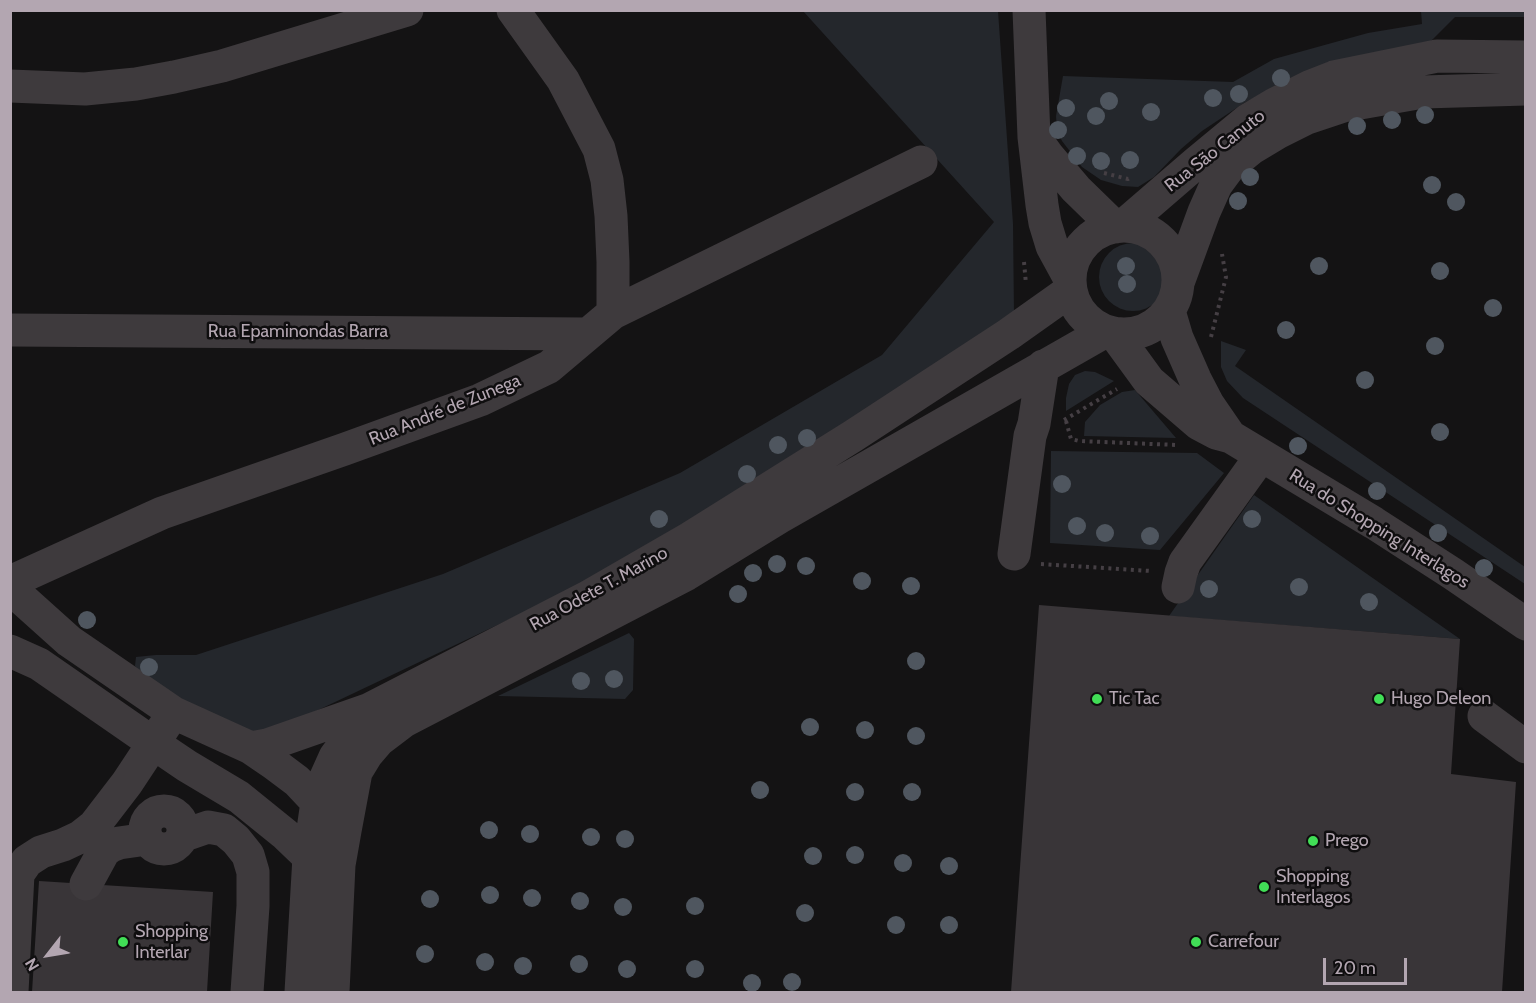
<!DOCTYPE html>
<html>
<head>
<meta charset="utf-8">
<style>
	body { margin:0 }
	#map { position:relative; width:1536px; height:1003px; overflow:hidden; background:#141314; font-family:Cabin,sans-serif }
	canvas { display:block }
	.frame { position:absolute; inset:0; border:12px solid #b3a6b1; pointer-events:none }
	.north { position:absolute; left:18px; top:925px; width:60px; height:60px; -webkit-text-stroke:4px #0f0e0f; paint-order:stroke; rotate:239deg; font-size:16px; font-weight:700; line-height:24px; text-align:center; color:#b3a6b1 }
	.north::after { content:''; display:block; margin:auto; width:21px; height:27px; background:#b3a6b1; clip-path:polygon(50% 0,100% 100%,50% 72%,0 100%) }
	.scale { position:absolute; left:1323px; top:958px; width:84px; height:27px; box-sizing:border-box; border:3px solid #b3a6b1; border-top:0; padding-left:8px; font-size:18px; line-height:21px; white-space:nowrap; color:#b3a6b1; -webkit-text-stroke:4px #0f0e0f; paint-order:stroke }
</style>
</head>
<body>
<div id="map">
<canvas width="1536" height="1003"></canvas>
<div class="frame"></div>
<div class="north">N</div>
<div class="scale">20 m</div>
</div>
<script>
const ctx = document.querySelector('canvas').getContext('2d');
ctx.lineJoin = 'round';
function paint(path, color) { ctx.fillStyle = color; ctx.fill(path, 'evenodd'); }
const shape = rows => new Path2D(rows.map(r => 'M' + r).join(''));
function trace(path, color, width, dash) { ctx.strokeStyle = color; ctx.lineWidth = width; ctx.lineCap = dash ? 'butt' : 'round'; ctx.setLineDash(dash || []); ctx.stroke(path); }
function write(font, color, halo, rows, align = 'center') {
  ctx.font = font + ' Cabin,sans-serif'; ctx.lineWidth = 5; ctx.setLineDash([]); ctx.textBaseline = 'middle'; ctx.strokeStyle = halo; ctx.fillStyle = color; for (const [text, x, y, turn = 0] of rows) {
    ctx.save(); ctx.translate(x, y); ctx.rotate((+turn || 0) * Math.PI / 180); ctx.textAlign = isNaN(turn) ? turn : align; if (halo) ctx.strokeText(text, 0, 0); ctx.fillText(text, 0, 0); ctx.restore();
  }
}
paint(shape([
	[803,11,998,11,1013,224,1014,315,668,535,548,601,295,721,265,731,244,733,148,682,135,666,136,657,156,655,196,655,443,574,680,473,882,355,994,222],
	[1421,11,1525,11,1525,17,1455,17,1429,43,1273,88,1244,103,1202,131,1181,149,1154,177,1138,187,1122,186,1101,180,1082,167,1062,141,1057,130,1056,116,1063,76,1233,82,1274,59,1368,33,1422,24],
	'1099 277a34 34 0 1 1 68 0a34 34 0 1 1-68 0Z',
	[1221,341,1246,350,1235,366,1525,567,1525,584,1243,398,1227,381,1221,367],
	[1085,371,1095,372,1114,381,1066,411,1066,398,1069,384,1075,375],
	[1135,390,1176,438,1084,436,1085,422,1100,405,1122,392],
	[1051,451,1197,453,1224,473,1160,550,1050,543],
	[1254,495,1460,639,1169,616],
	[629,633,634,639,633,690,625,699,498,696]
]), '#24272c');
paint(shape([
	[1039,605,1460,639,1451,774,1516,782,1502,992,1011,992],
	[39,881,213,892,207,992,32,992]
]), '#393538');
trace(shape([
	[1104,173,1128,179,1131,177],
	[1024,262,1026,284],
	[1211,337,1226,277,1222,254],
	[1064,420,1117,389],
	[1066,421,1071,439,1079,441,1177,445],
	[1041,564,1151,571]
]), '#453f44', 4, [3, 4.5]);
trace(shape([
	[513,10,563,80,599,149,607,180,611,216,613,262,613,313],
	[1029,10,1034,137,1042,205,1045,223,1052,246,1070,279],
	[10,86,85,89,136,84,174,77,222,66,407,10],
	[1035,138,1048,156,1076,189,1115,227],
	[1123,226,1196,163,1248,120,1275,104,1311,86,1334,77,1437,56,1526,57],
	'1070 280a54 54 0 1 1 108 0a54 54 0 1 1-108 0Z',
	[1179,280,1204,212,1216,185,1230,166,1252,148,1277,133,1307,118,1343,106,1423,92,1526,89],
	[1169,311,1177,338,1195,379,1208,404,1230,436],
	[10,330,586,334],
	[1114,333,1149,381,1199,424,1216,433,1231,437,1374,523,1453,574,1526,624],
	[1014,554,1030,436,1034,424,1043,366],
	[10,582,162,513,345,449,480,400,549,367,613,313,921,162],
	[1178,587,1181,573,1185,562,1261,456],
	[10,588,69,641,174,713,251,748,273,763,297,781,329,815],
	[10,651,39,664,153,743,187,766,239,797,286,835,309,857,324,861],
	[1484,716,1526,747],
	[251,748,267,745,370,709],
	'145 830a19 19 0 1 1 38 0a19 19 0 1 1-38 0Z',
	[182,836,208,827,224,830,236,840,248,855,253,872,253,906,247,992],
	[86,884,104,851,111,846,119,843,147,839],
	[12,992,18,874,27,861,41,852,63,845,80,837,94,826,127,783,166,724],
	[301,992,309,857,317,802,326,777,335,757,370,709,586,598,690,538,853,436,1009,334,1071,290],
	[333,992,339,865,345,831,356,772,367,754,379,740,404,721,687,574,780,517,1106,331]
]), '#3e3a3d', 33);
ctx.fillStyle = '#4f565f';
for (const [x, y] of [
	[1281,78],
	[1239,94],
	[1213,98],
	[1109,101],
	[1066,108],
	[1151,112],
	[1425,115],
	[1096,116],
	[1392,120],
	[1357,126],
	[1058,130],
	[1077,156],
	[1130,160],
	[1101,161],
	[1250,177],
	[1432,185],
	[1238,201],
	[1456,202],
	[1126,266],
	[1319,266],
	[1440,271],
	[1127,284],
	[1493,308],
	[1286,330],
	[1435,346],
	[1365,380],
	[1440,432],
	[807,438],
	[778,445],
	[1298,446],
	[747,474],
	[1062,484],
	[1377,491],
	[659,519],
	[1252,519],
	[1077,526],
	[1105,533],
	[1438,533],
	[1150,536],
	[777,564],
	[806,566],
	[1484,568],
	[753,573],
	[862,581],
	[911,586],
	[1299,587],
	[1209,589],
	[738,594],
	[1369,602],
	[87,620],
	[916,661],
	[149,667],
	[614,679],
	[581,681],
	[810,727],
	[865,730],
	[916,736],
	[760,790],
	[855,792],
	[912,792],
	[489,830],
	[530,834],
	[591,837],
	[625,839],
	[855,855],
	[813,856],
	[903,863],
	[949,866],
	[490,895],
	[532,898],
	[430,899],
	[580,901],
	[695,906],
	[623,907],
	[805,913],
	[896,925],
	[949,925],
	[425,954],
	[485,962],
	[579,964],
	[523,966],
	[627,969],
	[695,969],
	[792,982],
	[752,983]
]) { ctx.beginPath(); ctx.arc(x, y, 9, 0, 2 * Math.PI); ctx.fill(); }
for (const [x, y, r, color] of [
	[1097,699,6,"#41de56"],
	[1379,699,6,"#41de56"],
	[1313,841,6,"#41de56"],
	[1264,887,6,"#41de56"],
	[123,942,6,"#41de56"],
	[1196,942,6,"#41de56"]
]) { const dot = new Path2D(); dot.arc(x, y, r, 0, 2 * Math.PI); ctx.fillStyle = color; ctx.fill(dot); trace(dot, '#0f0e0f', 2); }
write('18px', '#b3a6b1', '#0f0e0f', [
	["Rua São Canuto",1215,151,-38],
	["Rua Epaminondas Barra",298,332],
	["Rua André de Zunega",445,410,-22],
	["Rua do Shopping Interlagos",1379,529,32],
	["Rua Odete T. Marino",599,589,-29]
]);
write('18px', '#b3a6b1', '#0f0e0f', [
	["Tic Tac",1109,699],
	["Hugo Deleon",1391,699],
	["Prego",1325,841],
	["Shopping",1276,877],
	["Interlagos",1276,898],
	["Shopping",135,932],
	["Interlar",135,953],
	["Carrefour",1208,942]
], 'left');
</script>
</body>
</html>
